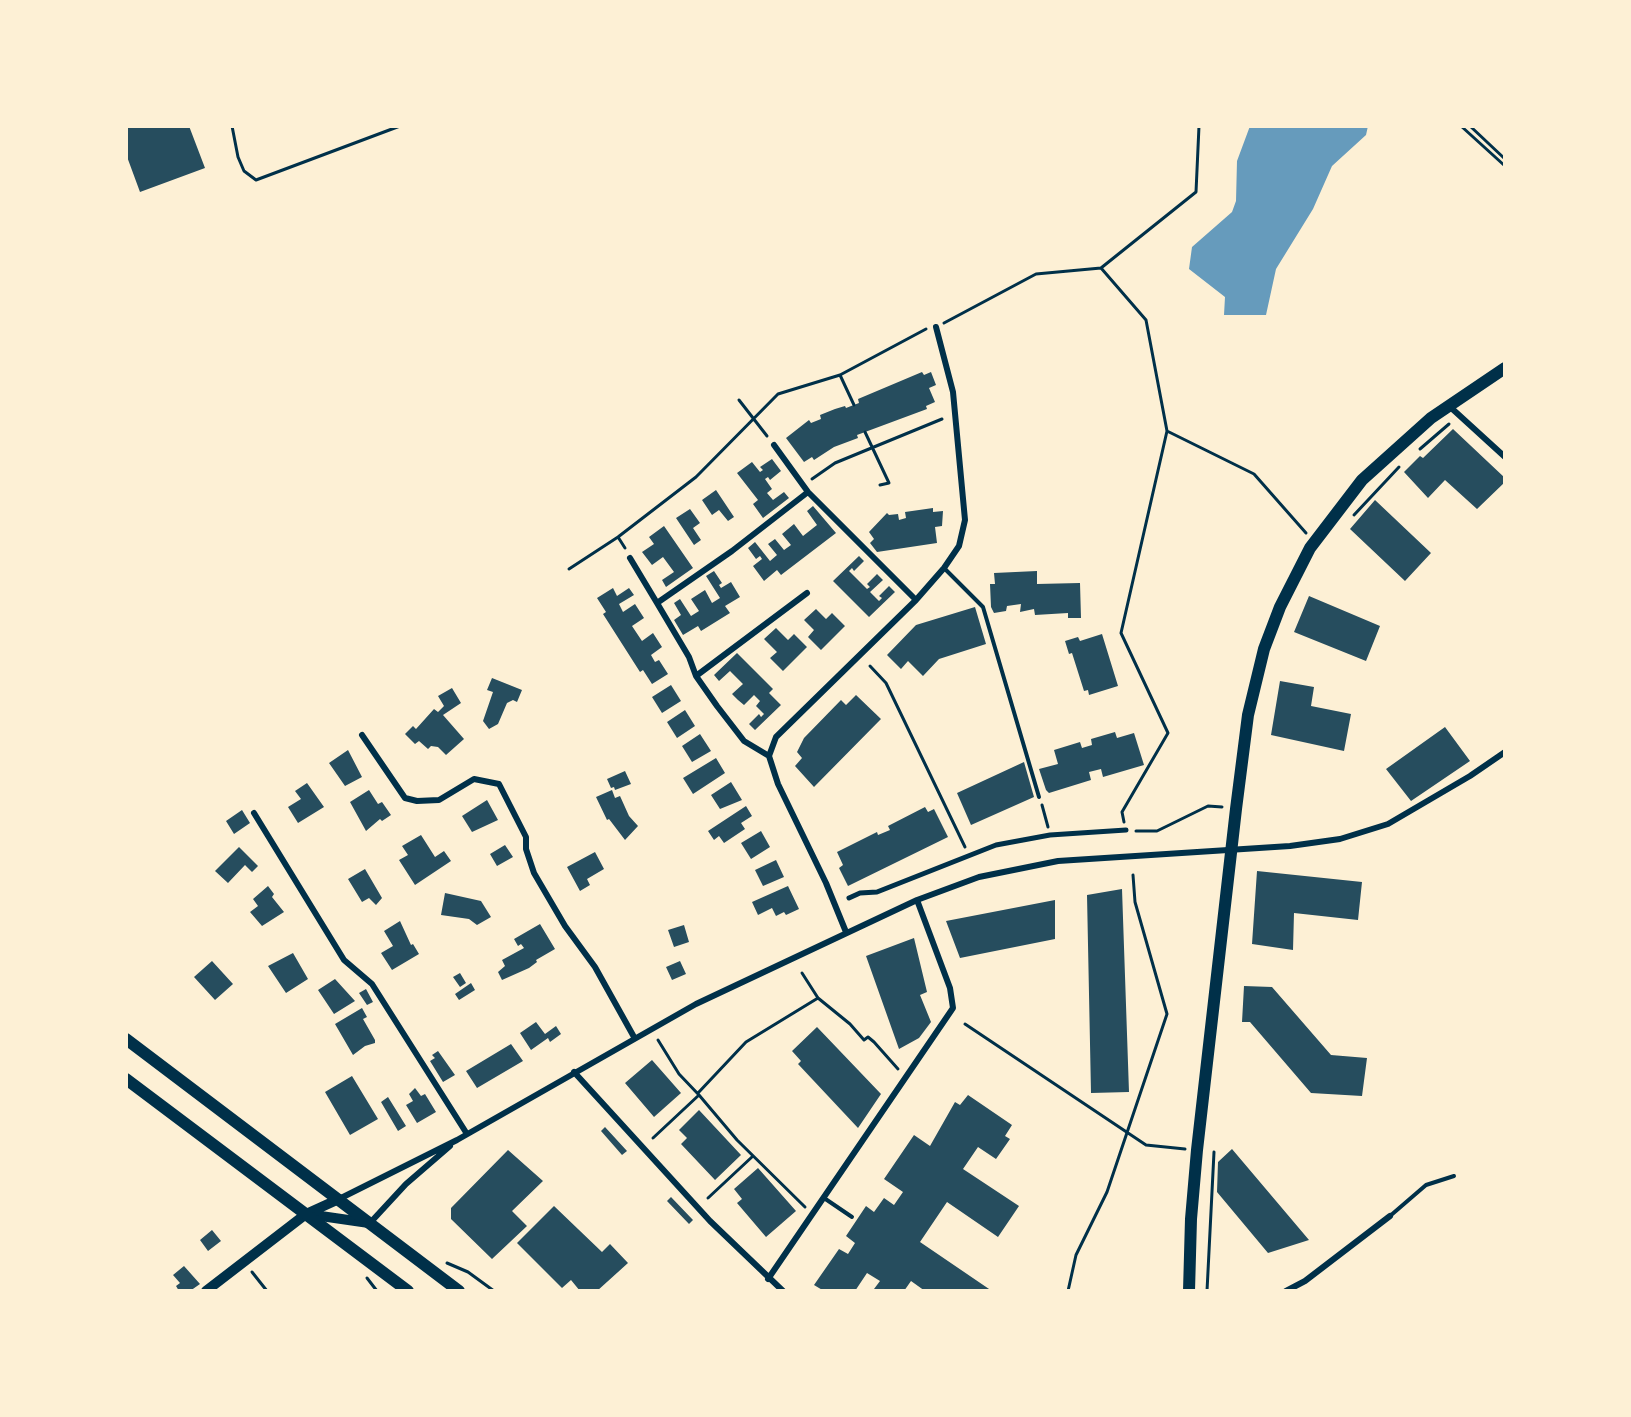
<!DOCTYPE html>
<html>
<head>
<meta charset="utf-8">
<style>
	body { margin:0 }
	#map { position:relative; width:1631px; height:1417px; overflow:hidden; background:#fdf0d5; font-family:Mulish,sans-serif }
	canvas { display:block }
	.frame { position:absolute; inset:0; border:128px solid #fdf0d5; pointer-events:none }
</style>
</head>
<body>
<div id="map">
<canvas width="1631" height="1417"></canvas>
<div class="frame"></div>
</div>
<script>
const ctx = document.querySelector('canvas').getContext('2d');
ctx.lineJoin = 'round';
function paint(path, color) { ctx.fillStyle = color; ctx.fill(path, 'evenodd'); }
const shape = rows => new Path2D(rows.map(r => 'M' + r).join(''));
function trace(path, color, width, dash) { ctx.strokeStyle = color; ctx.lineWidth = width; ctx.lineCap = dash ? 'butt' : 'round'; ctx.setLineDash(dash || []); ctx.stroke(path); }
paint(shape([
	[1250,126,1368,126,1366,135,1332,166,1313,209,1276,269,1266,315,1224,315,1225,297,1189,269,1192,247,1232,212,1236,201,1237,161]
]), '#669bbc');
paint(shape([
	[126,126,189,126,205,168,140,192,126,154],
	[922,372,924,375,931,372,936,385,929,388,935,402,926,406,927,409,857,435,858,438,834,447,814,460,812,457,804,462,786,438,809,420,811,423,821,419,820,415,835,409,845,406,846,408,859,403,858,399],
	[1453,429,1505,478,1505,482,1477,509,1445,480,1428,498,1404,472,1420,456,1423,458],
	[772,459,781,471,770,480,768,477,765,479,772,489,767,493,773,500,784,492,789,498,763,518,753,504,758,500,737,473,752,462,760,472,763,470,760,467],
	[716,490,734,517,728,521,719,510,712,515,702,500],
	[1375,500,1431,553,1405,581,1350,529],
	[813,506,836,533,781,575,777,570,764,581,753,566,762,559,760,556,756,559,748,548,755,542,770,561,777,555,768,544,775,539,784,550,791,545,782,534,794,524,803,536,817,525,807,511],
	[933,508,933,512,943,511,942,526,935,527,937,543,877,552,870,543,874,539,869,532,887,513,889,515,898,514,899,520,906,518,905,512],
	[690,509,700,523,693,528,701,540,694,545,676,518],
	[664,526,693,568,666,587,662,580,674,572,663,557,652,565,642,552,654,544,649,537],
	[859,556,864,561,854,571,852,568,849,571,867,589,870,587,867,584,877,574,883,580,870,592,879,601,882,598,879,596,889,586,895,592,869,617,833,581],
	[714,571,722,583,719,585,721,588,731,582,740,597,725,606,730,613,701,631,698,626,683,635,674,620,681,615,674,603,680,599,691,616,699,611,691,599,705,590,712,603,720,598,706,576],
	[1037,571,1037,584,1080,583,1081,618,1068,618,1068,613,1035,615,1034,609,1020,612,1021,604,1007,606,1006,611,994,613,991,607,990,584,995,584,994,573],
	[613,588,617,596,629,588,634,595,619,604,623,612,635,604,644,618,632,626,642,641,653,633,662,647,651,655,655,662,659,660,668,674,652,684,643,670,640,672,603,614,606,612,597,598],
	[1309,596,1380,626,1366,661,1294,632],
	[975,607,986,644,939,659,923,676,908,661,901,669,887,655,916,625],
	[816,609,826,619,832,613,845,626,821,650,808,637,814,630,804,620],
	[776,628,788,640,794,634,807,647,783,671,770,658,777,652,764,639],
	[1102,634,1118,686,1089,695,1088,690,1084,691,1072,653,1069,654,1065,641,1078,637,1080,641],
	[737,653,773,689,769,693,781,705,755,730,749,724,759,714,761,717,764,714,756,706,760,701,754,695,744,705,738,700,732,694,743,684,730,671,719,681,714,675],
	[492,678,522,690,517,702,513,700,507,703,498,724,489,729,483,721,493,692,487,690],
	[1280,681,1314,687,1311,706,1351,714,1344,751,1271,735],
	[671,685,681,701,662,713,652,697],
	[452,688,461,703,443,715,464,739,446,755,438,747,431,746,428,749,419,741,415,744,405,734,413,726,416,729,434,709,438,712,444,706,438,696],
	[856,695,881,719,814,787,795,766,802,758,797,752,804,738,841,700,846,705],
	[685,710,695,726,677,738,667,722],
	[1445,727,1470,761,1411,801,1386,769],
	[1115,732,1117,738,1134,733,1144,765,1103,777,1101,769,1089,772,1091,780,1049,793,1046,790,1039,769,1058,764,1054,750,1080,742,1082,748,1092,745,1091,739],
	[700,734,711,751,692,762,682,746],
	[348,750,362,777,345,786,329,763],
	[716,758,725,773,693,794,683,778],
	[1024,762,1034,797,971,825,957,793],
	[625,771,631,784,615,790,614,787,611,788,607,779],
	[731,782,742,800,720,809,711,795],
	[307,783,324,807,298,823,288,807,301,799,295,791],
	[369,790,378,804,382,802,391,815,382,821,380,819,366,831,350,802],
	[612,790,615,798,620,796,629,816,638,826,625,840,609,819,607,820,596,797],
	[487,800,498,820,472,832,462,816],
	[746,806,752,816,741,823,745,829,724,843,719,836,714,840,708,831],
	[925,807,928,812,934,809,948,837,848,886,839,868,843,865,837,852,877,832,878,835,890,830,888,826],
	[242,810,250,823,234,834,226,821],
	[761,831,770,847,751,859,741,843],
	[421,835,435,857,444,851,451,861,415,885,399,860,408,855,402,846],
	[505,845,513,857,497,866,490,854],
	[239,847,258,866,252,872,245,865,228,883,215,871],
	[595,852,604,869,587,879,590,885,580,891,567,867],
	[776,860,784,877,763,886,755,870],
	[365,869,382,898,376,905,369,898,362,902,348,879],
	[1257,871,1362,882,1358,920,1294,913,1293,950,1252,944],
	[268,886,274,894,272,897,284,912,262,926,250,912,258,906,253,899],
	[788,886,799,909,786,915,784,912,776,916,772,908,758,915,752,902],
	[1122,889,1129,1092,1091,1093,1087,895],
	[445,893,481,901,491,917,477,925,469,919,441,915],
	[1055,900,1055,939,960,958,946,921],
	[400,921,411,945,413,944,419,954,392,970,381,953,393,946,384,931],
	[540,924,555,949,536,960,537,962,529,968,502,980,498,972,505,966,502,960,524,948,521,944,518,946,514,939],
	[684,925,689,942,674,947,668,930],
	[914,938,927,992,920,995,931,1022,919,1038,899,1049,866,956],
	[293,953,308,979,286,993,268,966],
	[212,961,233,984,215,1000,194,977],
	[680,961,686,974,672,980,666,967],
	[460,973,466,983,460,987,453,977],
	[335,979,355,1001,334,1014,318,990],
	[471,983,475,990,459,1000,455,994],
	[1244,986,1272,987,1331,1055,1367,1058,1362,1096,1311,1093,1250,1022,1242,1022],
	[366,989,373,1002,367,1005,359,993],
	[362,1008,367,1017,363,1019,375,1040,375,1043,365,1046,353,1055,335,1024],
	[536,1022,545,1034,556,1026,561,1034,550,1042,548,1038,531,1050,520,1033],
	[817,1027,881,1094,858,1128,798,1064,801,1061,792,1051],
	[511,1044,523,1061,477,1088,466,1071],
	[438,1051,455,1075,443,1082,430,1061,435,1058,432,1055],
	[652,1060,681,1093,654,1117,625,1083],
	[352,1076,378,1119,350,1135,325,1092],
	[415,1088,421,1096,425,1094,436,1112,417,1123,406,1105,413,1101,409,1094],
	[968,1095,1012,1125,1005,1136,1010,1139,996,1159,978,1147,963,1169,1019,1206,998,1237,947,1202,920,1242,992,1291,925,1291,911,1281,904,1291,877,1291,874,1289,880,1281,867,1273,855,1291,824,1291,814,1285,839,1249,848,1254,855,1243,846,1236,866,1206,874,1212,884,1198,894,1205,903,1192,884,1179,914,1135,930,1146,955,1102,960,1105],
	[388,1097,406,1126,398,1131,381,1102],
	[699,1110,741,1155,715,1180,681,1144,687,1138,679,1130],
	[605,1127,627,1151,622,1155,601,1131],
	[1232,1149,1309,1240,1268,1253,1217,1192,1218,1162],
	[508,1150,543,1181,512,1211,527,1226,492,1259,451,1219,451,1208],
	[758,1168,796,1211,766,1237,737,1203,742,1199,734,1189],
	[671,1197,693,1220,689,1224,667,1201],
	[554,1206,602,1252,610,1244,628,1263,597,1291,580,1291,571,1280,562,1288,517,1243],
	[212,1230,221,1241,208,1251,200,1240],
	[184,1266,200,1284,190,1291,179,1291,176,1286,180,1283,173,1275]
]), '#264d5e');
trace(shape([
	[232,126,238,157,244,171,256,180,400,126],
	[1461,126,1505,166],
	[1470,126,1505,159],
	[1101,268,1146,320,1167,431,1121,633,1168,733,1122,812,1124,822],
	[944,323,1036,274,1101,268,1196,192,1199,126],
	[840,375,854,405],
	[739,400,767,436],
	[1167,431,1254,474,1306,533],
	[865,432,889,483,880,485],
	[1420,449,1449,424],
	[812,479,835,463,942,419],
	[1354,515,1399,467],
	[618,537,625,548],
	[569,569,618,537,696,477,778,394,840,375,926,329],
	[870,666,886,683,965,847],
	[1042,805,1048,827],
	[1136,831,1157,831,1208,806,1222,807],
	[802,973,818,998,850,1024,864,1040,868,1037,874,1042,898,1069],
	[965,1024,1146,1145,1185,1149],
	[698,1093,746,1042,818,998],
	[699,1095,737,1140,805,1207],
	[653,1138,699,1095,679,1074,658,1040],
	[708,1198,753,1156],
	[447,1263,468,1272,494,1291],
	[252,1272,267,1291],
	[367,1278,377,1291],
	[1068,1291,1076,1255,1107,1192,1167,1014,1135,902,1133,875],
	[1207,1291,1214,1152]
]), '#003049', 3);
trace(shape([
	[944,568,983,607,1039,797],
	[824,1198,852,1217],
	[1390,1216,1426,1185,1454,1176]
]), '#003049', 4);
trace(shape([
	[849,898,860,893,877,892,996,845,1050,835,1126,830]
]), '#003049', 5);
trace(shape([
	[1448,405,1505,457],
	[774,445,808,492,916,600],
	[630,558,657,603],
	[696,676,807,593],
	[362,735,405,798,417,801,439,800,474,779,499,784,526,837,526,849,534,873,565,926,595,967,634,1037],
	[769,756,744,741,717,706,696,676,689,657,657,603,732,551,808,492],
	[254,813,344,960,372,984,467,1134],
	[846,932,826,883,778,784,769,756,776,737,916,600,944,568,959,546,965,520,953,392,936,327],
	[574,1072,710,1221,783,1291],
	[339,1199,457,1140,696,1004,917,900,979,877,1058,861,1290,846,1340,839,1388,824,1470,776,1505,752],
	[370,1223,406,1184,450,1146],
	[768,1279,953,1008,950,988,917,900],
	[1286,1291,1305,1281,1390,1216]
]), '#003049', 6);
trace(shape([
	[307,1214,369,1223],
	[206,1291,306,1214,339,1199]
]), '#003049', 10);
trace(shape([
	[1189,1291,1191,1219,1197,1150,1236,809,1248,715,1264,649,1280,607,1310,548,1362,480,1431,418,1505,368]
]), '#003049', 12);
trace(shape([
	[126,1039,459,1291],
	[126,1079,408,1291]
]), '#003049', 12);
</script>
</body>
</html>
